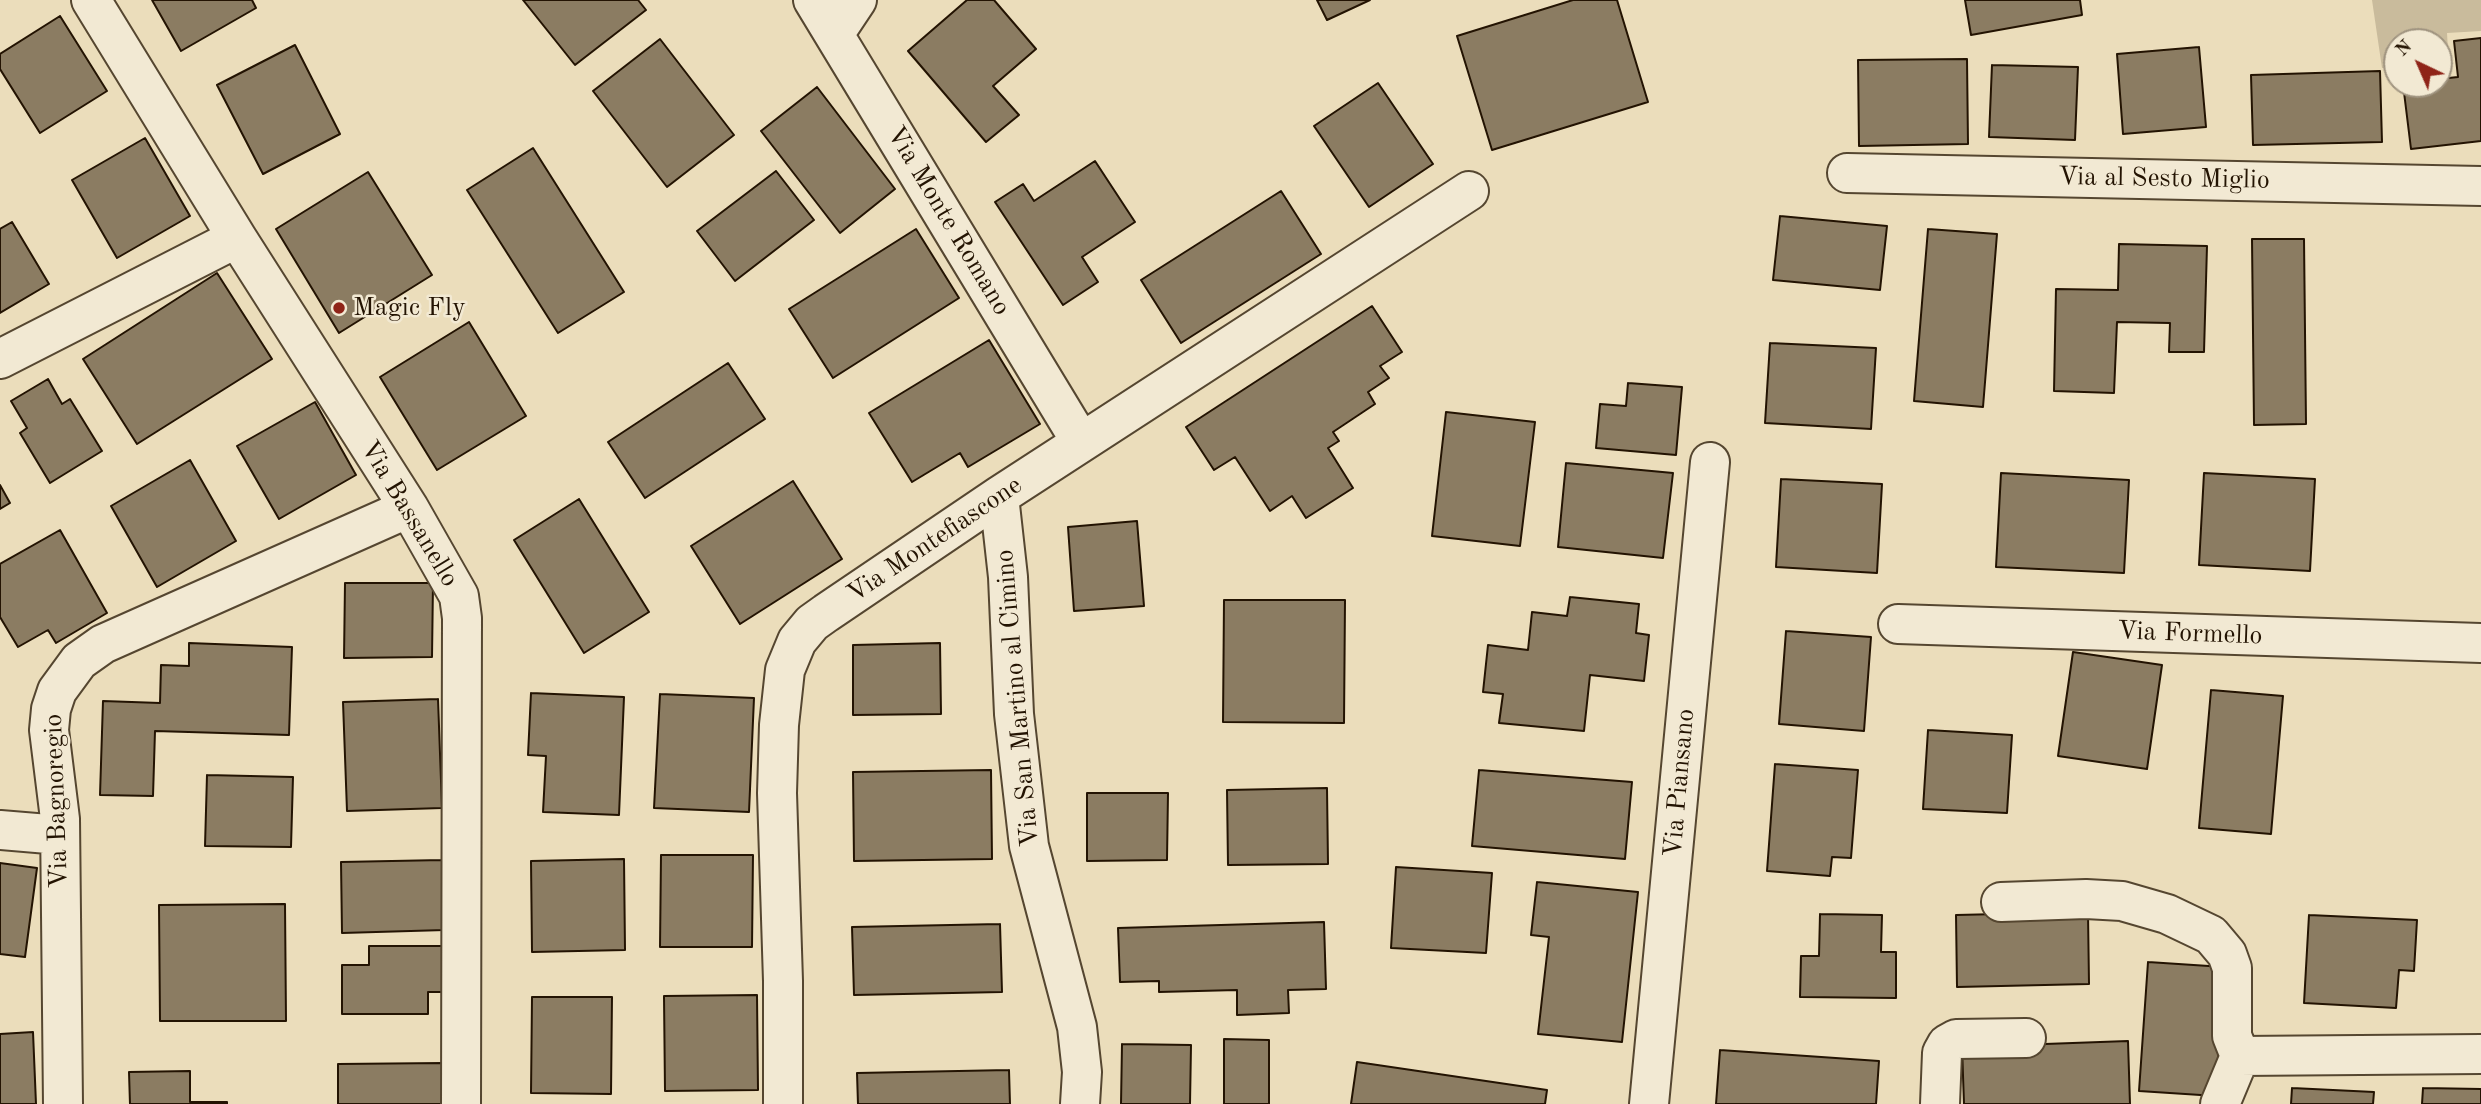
<!DOCTYPE html>
<html>
<head>
<meta charset="utf-8">
<style>
	body { margin:0 }
	#map { position:relative; width:2481px; height:1104px; overflow:hidden; background:#ebddbb; font-family:"Old Standard TT",serif }
	canvas { display:block }
	.north { position:absolute; left:2383px; top:28px; width:70px; height:70px; box-sizing:border-box; background:#f2e9d3; border:2px solid #9f937f; border-radius:50%; rotate:316deg; font-size:19px; font-weight:700; line-height:28px; text-align:center; color:#231302 }
	.north::after { content:''; display:block; margin:auto; width:24px; height:32px; background:#8f2418; clip-path:polygon(50% 0,100% 100%,50% 72%,0 100%) }
</style>
</head>
<body>
<div id="map">
<canvas width="2481" height="1104"></canvas>
<div class="north">N</div>
</div>
<script>
const ctx = document.querySelector('canvas').getContext('2d');
ctx.lineJoin = 'round';
function paint(path, color) { ctx.fillStyle = color; ctx.fill(path, 'evenodd'); }
const shape = rows => new Path2D(rows.map(r => 'M' + r).join(''));
function trace(path, color, width, dash) { ctx.strokeStyle = color; ctx.lineWidth = width; ctx.lineCap = dash ? 'butt' : 'round'; ctx.setLineDash(dash || []); ctx.stroke(path); }
function write(font, color, halo, rows, align = 'center') {
  ctx.font = font + ' "Old Standard TT",serif'; ctx.lineWidth = 5; ctx.setLineDash([]); ctx.textBaseline = 'middle'; ctx.strokeStyle = halo; ctx.fillStyle = color; for (const [text, x, y, turn = 0] of rows) {
    ctx.save(); ctx.translate(x, y); ctx.rotate((+turn || 0) * Math.PI / 180); ctx.textAlign = isNaN(turn) ? turn : align; if (halo) ctx.strokeText(text, 0, 0); ctx.fillText(text, 0, 0); ctx.restore();
  }
}
paint(shape([
	[2372,0,2481,0,2481,31,2447,33,2449,68,2439,68,2439,42,2397,42,2397,68,2382,68]
]), '#c9bb9c');
const building = shape([
	[152,0,252,0,256,8,181,51,152,0],
	[523,0,638,0,646,10,575,65,523,0],
	[967,0,994,0,1036,49,993,86,1019,115,986,142,908,51,967,0],
	[1317,0,1370,0,1327,20,1317,0],
	[1573,0,1617,0,1648,102,1492,150,1457,36,1573,0],
	[1965,0,2080,0,2082,15,1971,35,1965,0],
	[60,16,107,91,40,133,0,69,0,54,60,16],
	[2481,38,2481,141,2411,149,2403,84,2439,84,2439,79,2458,77,2454,41,2481,38],
	[660,39,734,135,667,187,593,91,660,39],
	[295,45,340,134,263,174,217,85,295,45],
	[2199,47,2206,127,2123,134,2117,54,2199,47],
	[1967,59,1968,144,1859,146,1858,60,1967,59],
	[1992,65,2078,67,2075,140,1989,137,1992,65],
	[2380,71,2382,142,2253,145,2251,75,2380,71],
	[1378,83,1433,164,1369,207,1314,126,1378,83],
	[817,87,895,189,840,233,761,131,817,87],
	[145,138,190,216,117,258,72,180,145,138],
	[533,148,624,292,558,333,467,190,533,148],
	[1095,161,1135,222,1082,257,1098,282,1063,305,995,202,1023,184,1034,201,1095,161],
	[776,171,814,220,735,281,697,231,776,171],
	[368,172,432,275,339,333,276,229,368,172],
	[1281,191,1321,254,1181,343,1141,280,1281,191],
	[1780,216,1887,226,1880,290,1773,280,1780,216],
	[12,222,49,284,0,313,0,229,12,222],
	[916,229,959,298,833,378,789,309,916,229],
	[1928,229,1997,234,1983,407,1914,401,1928,229],
	[2252,239,2304,239,2306,424,2254,425,2252,239],
	[2119,244,2207,246,2204,352,2169,352,2170,323,2117,322,2114,393,2054,391,2056,289,2118,290,2119,244],
	[217,273,272,359,137,444,83,359,217,273],
	[1372,306,1402,352,1380,366,1389,378,1368,392,1375,404,1333,432,1339,441,1328,448,1353,488,1306,518,1292,496,1270,511,1235,457,1214,470,1186,427,1372,306],
	[469,322,526,416,437,470,380,377,469,322],
	[989,340,1040,424,968,467,960,453,912,482,869,413,989,340],
	[1770,343,1876,348,1871,429,1765,423,1770,343],
	[728,363,765,419,645,498,608,442,728,363],
	[48,379,62,404,70,399,102,451,50,483,20,433,27,428,11,401,48,379],
	[1628,383,1682,387,1676,455,1596,448,1600,404,1626,406,1628,383],
	[315,402,356,475,279,519,237,446,315,402],
	[1446,412,1535,422,1520,546,1432,536,1446,412],
	[190,460,236,541,157,587,111,506,190,460],
	[1566,463,1673,473,1663,558,1558,547,1566,463],
	[2001,473,2129,480,2124,573,1996,567,2001,473],
	[2204,473,2315,479,2310,571,2199,565,2204,473],
	[1781,479,1882,484,1877,573,1776,567,1781,479],
	[793,481,842,559,740,624,691,546,793,481],
	[0,485,10,503,0,509,0,485],
	[579,499,649,612,584,653,514,540,579,499],
	[1137,521,1144,606,1074,611,1068,527,1137,521],
	[60,530,107,613,56,643,48,630,18,647,0,617,0,564,60,530],
	[345,583,433,583,432,657,344,658,345,583],
	[1570,597,1639,604,1636,633,1649,635,1644,681,1590,675,1584,731,1499,723,1503,694,1483,692,1488,645,1528,650,1532,612,1567,616,1570,597],
	[1224,600,1345,600,1344,723,1223,722,1224,600],
	[1786,631,1871,637,1864,731,1779,724,1786,631],
	[189,643,292,647,289,735,155,731,153,796,100,795,103,701,160,703,161,665,189,666,189,643],
	[940,643,941,714,853,715,853,645,940,643],
	[2073,652,2162,665,2147,769,2058,756,2073,652],
	[2211,690,2283,696,2271,834,2199,828,2211,690],
	[531,693,624,697,619,815,543,812,546,756,528,755,531,693],
	[660,694,754,698,749,812,654,808,660,694],
	[438,699,442,808,347,811,343,702,438,699],
	[1928,730,2012,735,2007,813,1923,809,1928,730],
	[1775,764,1858,770,1851,858,1832,857,1830,876,1767,871,1775,764],
	[991,770,992,859,854,861,853,772,991,770],
	[1479,770,1632,782,1625,859,1472,846,1479,770],
	[207,775,293,777,291,847,205,846,207,775],
	[1327,788,1328,864,1228,865,1227,790,1327,788],
	[1087,793,1168,793,1167,860,1087,861,1087,793],
	[661,855,753,855,752,947,660,947,661,855],
	[624,859,625,950,532,952,531,861,624,859],
	[443,860,445,930,342,933,341,862,443,860],
	[0,863,37,868,25,957,0,954,0,863],
	[1396,867,1492,873,1486,953,1391,948,1396,867],
	[1537,882,1638,892,1622,1042,1538,1034,1549,937,1531,935,1537,882],
	[285,904,286,1021,160,1021,159,905,285,904],
	[2088,912,2089,984,1957,987,1956,915,2088,912],
	[1820,914,1882,915,1881,952,1896,952,1896,998,1800,997,1801,956,1819,956,1820,914],
	[2309,915,2417,920,2414,971,2399,970,2396,1008,2304,1003,2309,915],
	[1324,922,1326,989,1288,990,1289,1013,1237,1015,1237,990,1159,992,1159,981,1120,982,1118,928,1324,922],
	[1000,924,1002,992,854,995,852,927,1000,924],
	[369,946,446,946,446,992,428,992,428,1014,342,1014,342,965,369,965,369,946],
	[2148,962,2224,967,2216,1096,2139,1091,2148,962],
	[757,995,758,1090,665,1091,664,996,757,995],
	[532,997,612,997,611,1094,531,1093,532,997],
	[33,1032,36,1104,0,1104,0,1034,33,1032],
	[1224,1039,1269,1040,1269,1104,1224,1104,1224,1039],
	[2128,1041,2130,1104,1964,1104,1962,1047,2128,1041],
	[1122,1044,1191,1045,1190,1104,1121,1104,1122,1044],
	[1720,1050,1879,1061,1876,1104,1716,1104,1720,1050],
	[1357,1062,1547,1090,1545,1104,1351,1104,1357,1062],
	[444,1063,444,1104,338,1104,338,1064,444,1063],
	[1009,1070,1010,1104,858,1104,857,1073,1009,1070],
	[190,1071,190,1102,227,1102,227,1104,130,1104,129,1072,190,1071],
	[2292,1088,2374,1092,2373,1104,2291,1104,2292,1088],
	[2423,1088,2481,1089,2481,1104,2422,1104,2423,1088]
]);
paint(building, '#8b7c62');
trace(building, '#231302', 2);
const minor = shape([
	[91,0,237,238,409,508,459,596,462,618,461,1104],
	[813,0,1081,442],
	[835,33,857,0],
	[1847,173,2481,186],
	[0,359,237,238],
	[999,496,1008,577,1014,714,1029,846,1077,1027,1082,1072,1080,1104],
	[1898,624,2481,643],
	[0,830,60,835],
	[2001,902,2086,899,2122,901,2167,914,2211,935,2227,954,2232,968,2232,1036,2240,1056],
	[63,1104,60,819,49,730,51,709,57,691,79,661,103,644,409,508],
	[783,1104,783,981,777,793,779,725,785,670,797,641,812,623,826,613,999,496,1469,191],
	[1649,1104,1710,462],
	[1940,1104,1942,1053,1947,1044,1956,1039,2026,1038],
	[2220,1104,2240,1056,2481,1054]
]);
trace(minor, '#554630', 42);
trace(minor, '#f2e9d3', 38);
for (const [x, y, r, color] of [
	[339,308,7,"#8f2418"]
]) { const dot = new Path2D(); dot.arc(x, y, r, 0, 2 * Math.PI); ctx.fillStyle = color; ctx.fill(dot); trace(dot, '#f2e9d3', 2.5); }
write('26px', '#231302', '#f2e9d3', [
	["Via al Sesto Miglio",2164,179,1],
	["Via Monte Romano",948,221,59],
	["Via Bassanello",409,514,59],
	["Via Montefiascone",935,540,-34],
	["Via Formello",2190,634,2],
	["Via San Martino al Cimino",1018,698,-95],
	["Via Piansano",1680,783,-85],
	["Via Bagnoregio",57,801,-92]
]);
write('26px', '#231302', '#f2e9d3', [
	["Magic Fly",353,308]
], 'left');
</script>
</body>
</html>
